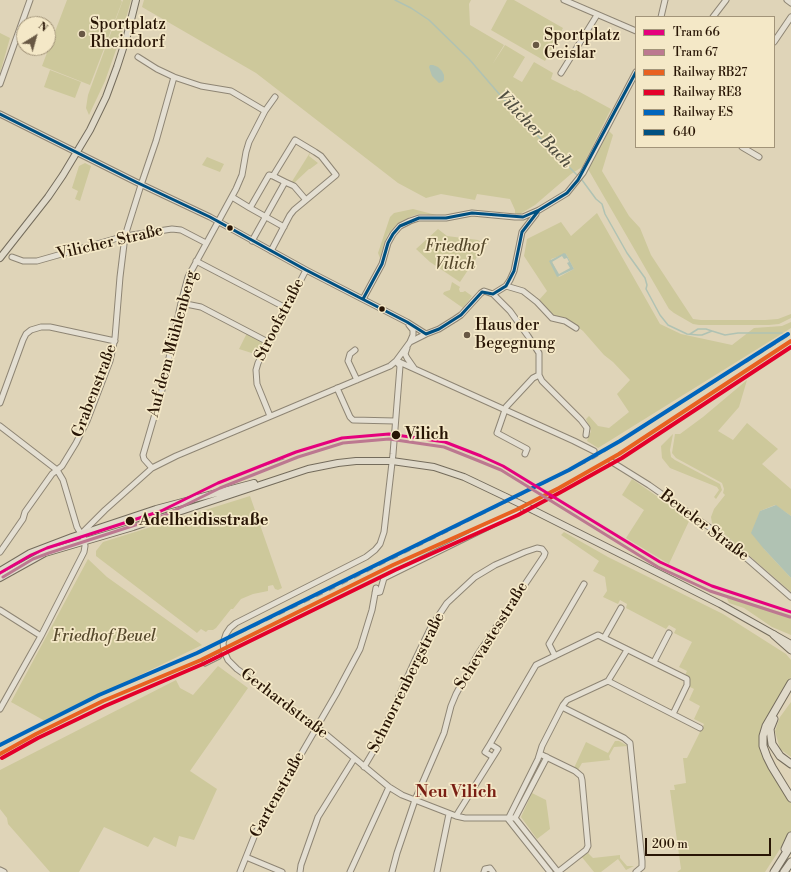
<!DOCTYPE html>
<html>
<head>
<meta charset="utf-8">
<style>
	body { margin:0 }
	#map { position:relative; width:791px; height:872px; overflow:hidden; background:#dfd4b8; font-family:"Libre Bodoni",serif }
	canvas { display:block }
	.legend { position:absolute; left:635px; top:16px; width:140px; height:132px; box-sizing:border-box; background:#f4e8c7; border:1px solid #a29479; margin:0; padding:5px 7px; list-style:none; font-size:12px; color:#281505 }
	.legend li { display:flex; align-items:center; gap:8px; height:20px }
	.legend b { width:20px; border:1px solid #a29479 }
	.north { position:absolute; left:16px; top:16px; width:40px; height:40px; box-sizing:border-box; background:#f4e8c7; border:1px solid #a29479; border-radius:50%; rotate:37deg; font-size:11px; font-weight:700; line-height:16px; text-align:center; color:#281505 }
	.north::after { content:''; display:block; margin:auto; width:14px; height:18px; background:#685844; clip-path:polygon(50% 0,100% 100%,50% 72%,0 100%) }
	.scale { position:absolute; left:645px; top:838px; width:126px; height:18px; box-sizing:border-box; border:2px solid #281505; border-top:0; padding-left:5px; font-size:12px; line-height:14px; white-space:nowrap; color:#281505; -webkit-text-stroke:3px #f4e8c7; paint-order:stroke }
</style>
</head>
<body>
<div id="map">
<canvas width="791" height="872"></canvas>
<ul class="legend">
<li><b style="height:5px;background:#e5007d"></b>Tram 66</li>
<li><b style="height:5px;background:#bc7890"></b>Tram 67</li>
<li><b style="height:5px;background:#e86121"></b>Railway RB27</li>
<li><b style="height:5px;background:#e4002b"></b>Railway RE8</li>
<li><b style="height:5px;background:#0065bd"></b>Railway ES</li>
<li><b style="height:5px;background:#005081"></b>640</li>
</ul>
<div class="north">N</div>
<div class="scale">200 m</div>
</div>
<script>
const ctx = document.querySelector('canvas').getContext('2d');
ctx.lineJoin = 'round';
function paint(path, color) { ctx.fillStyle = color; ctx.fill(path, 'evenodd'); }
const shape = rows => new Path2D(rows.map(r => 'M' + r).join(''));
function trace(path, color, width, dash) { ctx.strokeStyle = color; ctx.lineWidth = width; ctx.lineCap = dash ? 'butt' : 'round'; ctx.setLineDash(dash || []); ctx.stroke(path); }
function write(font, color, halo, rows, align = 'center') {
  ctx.font = font + ' "Libre Bodoni",serif'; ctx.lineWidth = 3.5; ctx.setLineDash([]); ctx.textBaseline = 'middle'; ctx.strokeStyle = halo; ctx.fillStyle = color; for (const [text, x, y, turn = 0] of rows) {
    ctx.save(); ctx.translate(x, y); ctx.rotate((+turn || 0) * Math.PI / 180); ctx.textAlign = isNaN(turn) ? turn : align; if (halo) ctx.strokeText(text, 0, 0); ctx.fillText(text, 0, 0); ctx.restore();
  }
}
paint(shape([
	[67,0,121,0,122,2,90,85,42,66],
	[123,0,131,0,122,33,105,81,89,115,86,108,88,95],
	[144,0,471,0,469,4,470,25,504,45,492,65,505,45,525,57,513,77,522,82,534,62,553,73,551,79,575,91,576,90,611,109,582,167,571,174,535,205,520,214,515,215,515,210,510,199,477,194,475,200,441,194,426,198,398,183,256,73,142,7],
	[507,0,514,0,563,28,545,61,491,30],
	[0,33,10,38,0,73],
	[50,70,81,82,75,98,44,87],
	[609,131,613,135,602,171,629,216,640,228,651,255,693,319,701,320,765,320,778,319,791,314,791,318,779,324,769,325,699,325,693,324,674,313,669,309,588,169],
	[311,151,309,156,318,163,310,169,309,169,293,184,291,183],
	[207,157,224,164,220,172,202,165],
	[85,163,91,166,80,201,75,199,78,191,72,188,79,166],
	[413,209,440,216,426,214,419,214,412,216,400,222,388,234,385,241,380,258,378,253,390,217,394,213],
	[597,213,660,324,681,334,732,345,754,328,782,326,791,322,791,328,598,448,587,441,591,431,586,419,589,416,598,426,609,428,629,412,617,394,630,380,613,362,604,355,583,331,567,319,553,315,539,300,547,291,524,256,527,239,561,222,571,236],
	[566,254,574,269,559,277,551,259],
	[438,229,447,236,478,240,482,243,483,245,472,266,470,267,460,282,430,262,416,249],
	[452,282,460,287,459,289,460,292,463,292,465,291,472,296,463,308,443,294,444,292,450,290],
	[247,333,262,342,263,346,258,355,239,349],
	[747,380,739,407,718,431,733,440,747,423,778,449,762,464,791,489,791,516,775,505,760,511,764,549,791,578,791,592,712,523,711,517,714,509,725,495,723,493,724,489,722,483,676,458,672,453,675,434,680,434,703,417],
	[673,434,670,450,671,457,675,460,720,484,722,490,716,499,714,497,719,490,717,487,670,468,662,458,661,446],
	[632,479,690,519,669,564,626,538,644,510,622,495],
	[250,496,282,588,278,590,275,589,273,585,268,586,268,591,253,594,241,599,233,609,231,609,216,628,213,630,208,630,206,632,201,629,197,633,96,556,96,551,103,542],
	[564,532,608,557,723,614,786,654,791,660,791,677,762,725,759,736,760,746,789,797,791,804,791,832,765,872,677,872,681,869,670,790,675,790,674,785,686,783,683,758,687,758,704,724,694,719,700,706,689,700,694,689,690,687,690,680,685,675,687,671,679,667,692,642,674,633,676,629,669,625,666,629,626,608,627,604,620,600,618,604,603,597,607,591,605,577,593,571,599,561,561,535],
	[88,559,107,577,202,645,45,721,11,702],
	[726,596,791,615,791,635,772,627,744,608,729,603],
	[218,666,248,688,190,771,217,789,194,840,179,836,176,847,154,837,148,847,104,827,79,872,50,872,8,824,7,818,0,809,0,770,176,680,180,688,193,695],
	[791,702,791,757,780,749,775,731,780,717],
	[615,741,619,741,628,746,614,747,609,756,610,760,582,763,578,770,574,768,586,742,608,753],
	[532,793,546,800,550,829,537,839,521,817],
	[587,852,593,858,620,855,620,858,627,866,634,866,626,870,618,859,601,872,594,872,581,856]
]), '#cdc89b');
paint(shape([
	[430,65,433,65,438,67,442,71,444,75,444,80,442,82,439,83,432,76,429,67],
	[564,253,566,254,574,269,557,277,549,261],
	[562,256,564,259,567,258,569,262,567,263,570,268,559,274,552,262],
	[776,505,791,516,791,578,764,549,751,533,760,511]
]), '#b0c2b3');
trace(shape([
	[395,0,411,8,429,20,469,59,519,117,582,180,596,199,602,204,605,214,627,253,645,278,647,285,646,289,660,315,668,325,687,334,698,335,702,335,712,331,725,335,738,333,782,333],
	[690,334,698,329,706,329,712,331]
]), '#b0c2b3', 1.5);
const minor = shape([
	[564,0,636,31],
	[787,0,791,3],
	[661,17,665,0],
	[713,17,726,0],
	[774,42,791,17],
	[138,57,157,69,174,77,201,86,231,91,265,111],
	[561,73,597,15],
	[0,84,30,0],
	[0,114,136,182,210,217,306,270,407,322,426,334],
	[742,147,759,157],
	[273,176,285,182],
	[232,197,250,208,269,175,273,176,295,140,315,152,321,156,336,175,294,210,290,215,271,251],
	[250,208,284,227],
	[252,241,285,182,294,186,306,200],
	[12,257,23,261,37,261,125,236,172,229,181,230,206,243],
	[196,261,286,308],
	[506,286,523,291,537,302,552,318,565,321,576,328],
	[493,294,506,286,510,280,514,271,522,232,536,214],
	[363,299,382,264,388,243,393,234,400,226,410,221,419,218,446,218,472,213,515,217,523,217,539,210,567,193,583,173,636,72],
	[181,303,201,307,268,342],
	[409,325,413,330,413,335,410,342],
	[407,348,405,354,407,358,414,368],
	[355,350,350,354,348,361,357,380],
	[396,361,400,366,393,454,384,532,380,544,375,550,366,557,236,623,230,628,226,634,223,643,224,651,228,660,237,669,317,727,389,787,402,795,456,816,465,818,515,818],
	[397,361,574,441,594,451],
	[337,388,350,417,353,420,395,421],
	[0,403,23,340,26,334,31,330,41,327,50,327,115,341],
	[270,416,257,384,256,370,258,363,306,270],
	[0,426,57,470,63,480,77,527,84,539,85,546,84,552,41,636,0,709],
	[525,454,527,449,497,433,506,407,533,378,539,375],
	[612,462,649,485,713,530,736,549,791,597],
	[152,468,144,459,143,455,162,390,181,303,188,277,236,189,242,175,246,152,249,142,265,111,275,97],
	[82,533,105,510,152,468,176,456,390,366,396,361,410,342,426,334,439,329,455,319,461,315,481,293,484,291,493,294,510,311,528,336,539,353,539,375,542,381,581,420,587,428,586,435],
	[0,552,23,519,25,512,52,474,62,466,76,443,87,421,110,361,115,338,120,277,125,236,141,185,156,141,174,77],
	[375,593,380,592,384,578,518,512],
	[0,610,41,636],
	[604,638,621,608],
	[555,656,549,644,584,584],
	[654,662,669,633],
	[205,663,219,656],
	[608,681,700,728],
	[562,707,624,738,630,743,642,861,642,867,636,872],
	[490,744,485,752,493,757],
	[540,754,575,771,581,776,582,780,588,846,586,850,558,872],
	[364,767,377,745,416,658,431,627,447,603,475,577,495,565,525,552,537,548,542,549,545,553,544,556,478,654,456,694,451,706,444,733,415,800,397,853,392,872],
	[456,816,498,749,490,744,536,665,598,635,687,679,687,685,673,714],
	[515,818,558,872],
	[515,818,547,757],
	[508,819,538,759,542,746,563,705,567,700,608,681,627,650],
	[508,819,550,872],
	[246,857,282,872],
	[0,870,4,872],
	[240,872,256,832,336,694,360,649,372,610,376,588],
	[300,872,301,865,318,817,354,759],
	[350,872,389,787],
	[437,872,449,814],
	[484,872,485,869,490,868,493,872]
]);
const major = shape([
	[0,258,48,197,63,175,90,130,106,97,117,67,127,36,136,0],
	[533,510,720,604,791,644],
	[0,571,30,553,72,537,156,509,254,483],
	[0,578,45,553,133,527,308,469,338,463,356,461,392,461,434,467,464,477,506,497]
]);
const highway = shape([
	[774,635,791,650],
	[791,683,766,726,763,736,763,746,767,757,772,767,791,798],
	[774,719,770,729,772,744,780,756,791,764],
	[785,849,791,836],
	[774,872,791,845],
	[784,872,791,862]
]);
trace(minor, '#8e8574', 7);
trace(major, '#746c5c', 8);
trace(highway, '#746c5c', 9);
trace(minor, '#e4dfd2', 5);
trace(major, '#e0daca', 6);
trace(highway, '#e0daca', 7);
trace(shape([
	[251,470,284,459]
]), '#a09a8e', 1);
trace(shape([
	[228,639,330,590,543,484,594,458,791,334]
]), '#a09a8e', 1.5, [7, 7]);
const majorBridge = shape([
	[506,497,533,510]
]);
trace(majorBridge, '#746c5c', 8, []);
trace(majorBridge, '#e0daca', 6);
trace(shape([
	[0,114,136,182,210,217,306,270,407,322,426,334,439,329,461,315,482,292,493,294,506,286,514,271,522,232,539,210,567,193,578,180,636,72],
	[363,299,382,264,388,243,393,234,400,226,419,218,446,218,472,213,523,217,539,210]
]), '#005081', 3);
trace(shape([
	[0,754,36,734,103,701,201,660,393,565,516,510,559,488,619,454,791,341]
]), '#e86121', 4);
trace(shape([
	[2,758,38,738,105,706,203,664,395,570,518,515,561,492,622,458,791,347]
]), '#e4002b', 4);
trace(shape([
	[0,745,99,695,197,653,569,470,620,441,788,334]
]), '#0065bd', 4);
trace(shape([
	[0,573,31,555,47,548,161,511,218,483,296,452,342,438,389,434,445,442,481,456,503,466,660,562,712,586,791,612]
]), '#e5007d', 3);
trace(shape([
	[3,577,33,559,49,553,163,516,220,488,298,457,343,443,389,439,444,447,479,461,501,470,658,567,710,591,790,617]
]), '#bc7890', 3);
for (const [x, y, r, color] of [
	[82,34,4,"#685844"],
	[536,45,4,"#685844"],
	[230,228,3.5,"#281505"],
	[382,309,3.5,"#281505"],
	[467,335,4,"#685844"],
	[396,435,5,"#281505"],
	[130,521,5,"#281505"]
]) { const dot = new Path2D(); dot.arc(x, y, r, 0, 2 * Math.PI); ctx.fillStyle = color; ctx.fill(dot); trace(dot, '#f4e8c7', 1.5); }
write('16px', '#281505', '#f4e8c7', [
	["Sportplatz",90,25],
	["Rheindorf",90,43],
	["Sportplatz",544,36],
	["Geislar",544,54],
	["Haus der",475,326],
	["Begegnung",475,344]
], 'left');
write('16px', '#281505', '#f4e8c7', [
	["Vilicher Straße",110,243,-13],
	["Stroofstraße",280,320,-63],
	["Auf dem Mühlenberg",173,344,-75],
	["Grabenstraße",95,391,-69],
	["Beueler Straße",704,526,37],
	["Schevastesstraße",492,636,-58],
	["Schnorrenbergstraße",407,683,-64],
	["Gerhardstraße",284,704,37],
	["Gartenstraße",278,795,-61]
]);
write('italic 16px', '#55482b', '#f4e8c7', [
	["Friedhof",455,247],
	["Vilich",455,265],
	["Friedhof Beuel",104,637]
]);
write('bold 16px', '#281505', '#f4e8c7', [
	["Vilich",405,435],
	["Adelheidisstraße",139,521]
], 'left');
write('italic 17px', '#514f41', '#f4e8c7', [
	["Vilicher Bach",534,130,46]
]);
write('bold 17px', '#7a1f14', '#f4e8c7', [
	["Neu Vilich",456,793]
]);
</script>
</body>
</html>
